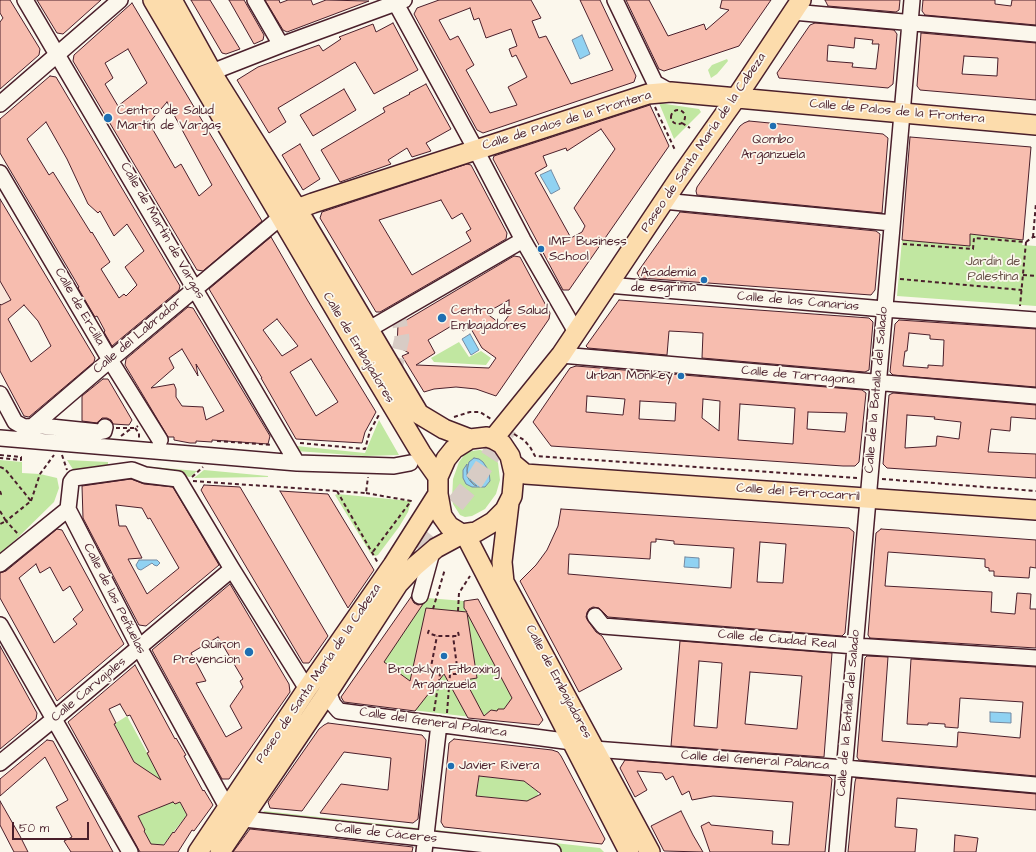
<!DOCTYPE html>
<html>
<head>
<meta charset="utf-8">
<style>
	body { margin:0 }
	#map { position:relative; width:1036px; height:852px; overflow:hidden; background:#fbf7ec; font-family:"Architects Daughter",sans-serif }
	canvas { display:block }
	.scale { position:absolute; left:12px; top:822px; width:77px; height:18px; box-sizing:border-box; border:2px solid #4a1f2b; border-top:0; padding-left:5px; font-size:12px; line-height:14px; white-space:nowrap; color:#4a1f2b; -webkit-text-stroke:3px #fbf7ec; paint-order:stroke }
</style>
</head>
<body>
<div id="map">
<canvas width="1036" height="852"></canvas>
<div class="scale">50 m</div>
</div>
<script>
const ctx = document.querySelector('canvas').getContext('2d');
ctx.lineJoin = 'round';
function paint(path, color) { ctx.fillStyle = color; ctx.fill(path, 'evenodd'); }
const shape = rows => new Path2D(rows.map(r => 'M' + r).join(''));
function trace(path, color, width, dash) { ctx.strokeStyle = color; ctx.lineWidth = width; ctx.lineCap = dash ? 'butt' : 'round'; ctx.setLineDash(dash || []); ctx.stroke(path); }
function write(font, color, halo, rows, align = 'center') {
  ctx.font = font + ' "Architects Daughter",sans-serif'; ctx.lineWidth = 3.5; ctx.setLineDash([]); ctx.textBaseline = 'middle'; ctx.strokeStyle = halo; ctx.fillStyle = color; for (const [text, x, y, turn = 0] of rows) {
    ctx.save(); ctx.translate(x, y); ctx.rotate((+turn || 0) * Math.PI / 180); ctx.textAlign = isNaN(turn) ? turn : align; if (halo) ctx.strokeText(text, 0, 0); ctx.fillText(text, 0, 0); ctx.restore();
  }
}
paint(shape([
	[0,281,13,303,0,326]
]), '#fae6da');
paint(shape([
	[727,59,728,61,717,74,711,78,708,70,712,65],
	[659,103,699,109,701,112,674,139],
	[970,234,1023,240,1022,245,1036,246,1036,306,897,296,902,240,970,246],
	[459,342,469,357,481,351,491,358,486,365,434,362,431,358],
	[379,420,399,455,365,456,296,451,296,446,365,453],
	[480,450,488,452,494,456,498,463,500,480,496,494,485,509,472,516,465,517,460,515,453,504,452,499,453,479,459,462,465,454,472,451],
	[0,460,22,462,22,473,40,474,57,478,59,488,54,502,0,555],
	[67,460,108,462,108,467,74,471],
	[132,465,197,471,190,477,159,472,155,468,132,467],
	[204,470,268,476,268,477,194,478],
	[337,494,411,501,408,512,399,527,378,555,375,556,371,554,335,495],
	[414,594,427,598,464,601,478,599,543,720,539,725,344,702,341,697],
	[127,716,175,804,180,802,187,815,163,845,151,845,144,831,145,830,143,826,136,817,159,808,114,724],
	[479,776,524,781,538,792,537,803,479,796,473,797,474,785,478,785],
	[264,811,600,848,604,852,501,852,255,824]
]), '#c1e7a1');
const water = shape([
	[582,35,590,54,580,59,572,40,582,35],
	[551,170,560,189,551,194,540,175,551,170],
	[470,334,479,350,471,355,462,339,470,334],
	[474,458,479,459,483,462,489,471,490,481,485,487,472,487,466,484,463,478,463,470,467,464,467,476,470,481,474,485,477,486,471,481,467,471,469,462,474,458],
	[685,557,699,558,699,568,684,567,685,557],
	[139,560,157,560,160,563,157,566,154,565,152,563,141,570,138,569,136,565,139,560],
	[990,712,1011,713,1011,723,990,722,990,712]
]);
paint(water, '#90d2f2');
trace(water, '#748aa2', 1);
const building = shape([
	[0,0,10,0,40,49,39,55,0,89,0,22,3,18,0,13,0,0],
	[37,0,101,0,63,34,57,33,37,0],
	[191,0,210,0,240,49,226,54,222,53,191,0],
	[229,0,244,0,264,35,263,40,254,44,229,0],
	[265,0,279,0,280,3,288,0,311,0,313,5,326,0,369,1,287,32,283,30,265,0],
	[439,0,531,0,541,18,532,21,539,38,546,36,571,84,613,70,580,0,600,0,636,76,634,82,483,133,477,130,414,14,417,8,439,0],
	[470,8,474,20,479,18,486,38,511,29,517,46,509,49,512,57,516,55,527,77,508,87,517,105,490,113,466,70,474,65,458,36,450,40,439,20,470,8],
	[626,0,649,0,668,36,704,24,706,30,729,10,720,8,722,0,771,0,739,46,664,71,659,69,626,0],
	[825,0,900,0,899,10,896,12,828,6,825,0],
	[923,0,995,0,995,4,1011,6,1012,0,1036,0,1036,25,925,15,922,11,923,0],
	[132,3,262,221,203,271,197,270,73,61,74,55,132,3],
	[128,49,147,83,118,106,105,84,113,78,105,63,128,49],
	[167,102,212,185,199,196,181,164,175,168,149,123,167,102],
	[393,23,418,70,374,94,355,62,278,108,286,122,269,133,237,80,258,67,319,45,323,51,341,39,339,37,373,24,376,32,393,23],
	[815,23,894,30,897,34,893,84,888,88,779,78,777,73,810,25,815,23],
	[855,38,873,40,872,44,879,44,876,69,852,67,853,63,827,61,828,45,854,48,855,38],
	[921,33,1036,43,1036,100,920,90,917,86,921,33],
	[964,56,998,58,997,76,962,74,964,56],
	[50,76,56,77,180,286,179,290,112,346,104,332,105,331,97,316,95,317,78,288,79,287,0,153,0,119,50,76],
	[46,122,67,159,88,204,98,213,100,211,114,236,127,224,144,251,125,267,137,285,126,296,124,294,119,298,101,269,110,262,92,232,91,233,53,172,49,175,27,139,46,122],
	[426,84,451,129,426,143,431,151,412,157,407,148,388,160,391,164,340,182,321,150,385,112,383,108,410,94,409,93,426,84],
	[344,89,356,110,313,136,300,115,344,89],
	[650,105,669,146,569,290,563,290,493,159,494,156,650,105],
	[601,129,615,149,574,208,585,226,582,232,571,238,535,173,547,166,543,156,566,148,567,151,601,129],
	[749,121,883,134,888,138,882,213,697,195,696,191,697,187,740,126,744,123,749,121],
	[910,137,1031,147,1023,240,970,234,970,246,902,240,910,137],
	[300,144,320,179,303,190,282,155,300,144],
	[467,164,471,165,507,233,506,239,380,312,376,312,320,218,322,212,467,164],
	[441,200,452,219,462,213,471,229,466,232,471,241,412,275,379,220,441,200],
	[0,199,95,358,94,362,29,417,24,416,0,371,0,304,1,305,11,300,0,281,0,199],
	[24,305,38,321,51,346,31,362,8,319,24,305],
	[680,212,876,231,880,234,875,290,871,295,640,278,637,273,680,212],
	[271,237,308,301,376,412,365,432,362,443,296,439,261,378,262,378,209,289,271,237],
	[277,319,298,346,282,356,263,330,277,319],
	[311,359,338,402,316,416,290,372,311,359],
	[514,256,520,257,550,313,549,319,496,396,476,389,456,387,434,389,424,392,402,356,409,353,397,346,398,325,514,256],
	[509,300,509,315,502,325,486,313,509,300],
	[458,322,463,331,470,327,482,348,496,358,489,368,416,365,435,353,428,340,458,322],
	[619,300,869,318,873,322,869,370,865,372,702,358,703,333,688,332,669,331,667,355,588,348,586,346,619,300],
	[188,307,193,308,270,436,268,444,212,440,212,442,196,441,196,443,190,443,174,440,174,437,168,437,125,365,126,359,188,307],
	[182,349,198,376,196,364,224,411,206,420,203,407,182,406,176,397,176,389,174,384,151,388,174,368,169,358,182,349],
	[899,320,1036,329,1036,387,893,375,890,372,895,324,899,320],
	[909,333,930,335,930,339,944,340,943,366,928,365,928,368,903,366,905,351,907,351,909,333],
	[576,366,862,390,866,393,859,462,855,466,843,466,551,446,533,422,570,368,576,366],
	[587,396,625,399,623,415,586,412,587,396],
	[703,399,720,401,719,431,702,418,703,399],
	[640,401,676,403,675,421,639,419,640,401],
	[740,404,795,408,793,444,738,440,740,404],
	[808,412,847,413,845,432,807,429,808,412],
	[103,379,108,379,132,420,129,425,113,424,111,420,107,418,102,418,97,423,82,421,82,396,103,379],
	[893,393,1036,405,1036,419,1011,417,1010,431,991,429,988,452,1036,454,1036,478,887,468,883,464,889,395,893,393],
	[907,415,935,417,934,419,961,422,959,439,937,436,936,446,905,448,907,415],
	[131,479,144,484,173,487,219,565,146,626,139,625,83,518,82,486,131,479],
	[116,505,142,508,148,519,150,518,179,568,147,594,128,559,142,558,126,526,119,526,116,505],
	[204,485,240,487,328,636,309,663,303,663,206,499,201,490,204,485],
	[280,491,328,494,374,570,348,608,280,491],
	[561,509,849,528,854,532,845,633,842,636,608,617,599,608,593,607,589,609,587,613,586,617,588,621,596,632,602,636,622,669,579,692,520,581,536,565,547,550,558,526,561,509],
	[656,539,674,541,674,544,734,548,731,588,568,574,569,554,650,559,651,542,656,542,656,539],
	[760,542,786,544,783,583,757,582,760,542],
	[57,529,62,530,124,644,57,701,0,598,0,573,6,571,57,529],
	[36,564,40,573,50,567,63,591,70,586,83,610,73,619,77,624,54,643,19,578,36,564],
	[881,529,1036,540,1036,568,1030,567,1029,578,994,576,994,571,989,571,989,568,985,567,985,559,888,552,885,586,992,592,991,612,1015,614,1017,593,1031,594,1030,609,1036,609,1036,648,870,638,868,635,876,533,881,529],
	[230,584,289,684,290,692,229,779,222,779,152,650,230,584],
	[218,637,243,679,240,681,243,687,230,706,242,728,226,737,196,683,206,681,191,653,218,637],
	[411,597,414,603,418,605,423,604,384,662,410,681,426,608,467,612,464,608,464,601,478,599,543,720,539,725,468,718,444,674,415,711,344,702,341,697,411,597],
	[467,613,512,698,504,709,498,709,497,711,491,710,484,716,465,680,477,678,467,613],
	[680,641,832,653,824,757,671,746,680,641],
	[699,661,722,663,717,728,694,726,699,661],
	[750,672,802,676,797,729,745,724,750,672],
	[0,646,37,713,36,719,0,749,0,646],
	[867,656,888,657,882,741,957,747,958,732,1020,738,1023,702,960,698,958,728,945,727,945,724,928,723,928,725,907,724,911,659,1036,667,1036,776,859,760,857,757,865,658,867,656],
	[135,665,175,739,176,738,186,755,184,756,203,791,204,790,213,805,194,831,192,830,178,852,140,852,68,722,135,665],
	[120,704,127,716,130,715,149,752,147,753,161,780,134,762,123,741,114,724,116,723,109,709,120,704],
	[173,802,175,804,180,802,187,815,174,833,173,832,164,845,151,844,144,831,145,830,138,816,173,802],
	[328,723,422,735,426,740,423,772,418,819,413,823,320,813,341,784,388,790,391,758,344,752,302,811,270,808,268,802,319,729,324,725,328,723],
	[454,739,552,750,558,752,561,756,605,839,602,844,444,827,441,822,448,753,449,743,454,739],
	[479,776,524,781,541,794,527,801,476,796,479,776],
	[47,740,53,741,113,852,71,852,64,841,72,837,56,807,68,800,45,757,0,796,0,779,47,740],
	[625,760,829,776,832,779,825,852,710,852,701,826,709,822,711,825,773,831,772,844,789,845,793,802,713,796,692,800,689,791,682,795,673,776,666,780,662,773,637,771,647,790,635,797,620,768,625,760],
	[856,778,1036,794,1036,810,897,798,895,827,917,829,915,852,848,852,855,782,856,778],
	[0,801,20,836,28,852,14,852,0,825,0,801],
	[681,811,693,835,703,852,664,851,651,826,681,811],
	[250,829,413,847,412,852,233,852,250,829],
	[955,835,978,838,976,852,954,852,955,835]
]);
paint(building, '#f7bdaf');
trace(building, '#4a1f2b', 1);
trace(shape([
	[394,372,402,338,398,313]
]), '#d8ccc5', 15, [15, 8]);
trace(shape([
	[402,573,417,551,475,480,508,428]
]), '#d8ccc5', 19, [19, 10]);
const minor = shape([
	[25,0,297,463],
	[255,0,281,45],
	[394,0,476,150,523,240,576,332],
	[615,0,655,83,671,92],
	[793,12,1036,34],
	[201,71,212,72,281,45,404,0],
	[0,104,120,0],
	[0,173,110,360,160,440],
	[663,201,892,223],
	[608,285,884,309,1036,320],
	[359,335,523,240],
	[561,355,1036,396],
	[0,394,15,422,24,427,41,426,99,432,104,431,105,427],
	[33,426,110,360,269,227,281,217,291,212],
	[0,438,297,463,394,466,410,463],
	[0,564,68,509],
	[420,596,432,552],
	[595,616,603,626,855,646,1036,658],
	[0,625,130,852],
	[307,689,232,569,178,479,145,475,132,470,74,478,71,482,68,509,139,647,228,809,244,819,553,852],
	[328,692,333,704,339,711,572,742],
	[594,749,845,768,1036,785],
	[0,763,54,719,232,569],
	[424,852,439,724],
	[837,852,912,0]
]);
const major = shape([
	[153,0,352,338,421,453,438,477],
	[172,0,218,83,297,209,419,414,444,429,470,439],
	[297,209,313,203,648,94,671,92,1036,125],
	[487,437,493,439,502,444,510,456,514,473,512,496,505,510,493,522,476,532,462,534,449,526,442,516,438,494,438,477,446,459,454,449,470,439,487,437],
	[493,439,561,355,678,180,736,98,801,0],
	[513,464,525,474,1036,510],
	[509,503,502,562,504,582,650,852],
	[465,534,629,852],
	[198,852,307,689,393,565,438,494],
	[220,852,328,692,398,584,415,566,436,548,462,534]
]);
trace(minor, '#4a1f2b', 18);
trace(major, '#4a1f2b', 22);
trace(shape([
	[655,107,675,150],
	'671 117a7 7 0 1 1 14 0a7 7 0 1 1-14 0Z',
	[682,123,690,128],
	[1033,237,1036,203],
	[1026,242,1033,237,1036,237],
	[903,244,973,249,974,238,1026,242,1020,306],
	[1023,275,1036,276],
	[900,279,1022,290],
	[454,417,470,412,480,412,491,419],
	[116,428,135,428,138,426],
	[135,428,139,433,139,438],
	[514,434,524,440,530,447,535,456,857,478],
	[121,436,132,428],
	[217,441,272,445],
	[300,443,365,449,370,431,380,413],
	[0,455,21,457,21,460,0,458],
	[62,455,67,470],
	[0,467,5,469,31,501,6,521,19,535],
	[192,477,203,467],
	[882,479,1036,491],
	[193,481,366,493,368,477],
	[0,491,1,494,0,495],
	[337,491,378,563],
	[366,493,411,501,372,553],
	[31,501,40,474,54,455],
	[0,511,6,521,0,524],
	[433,609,445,569],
	[458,611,459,593,470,576],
	[429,630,428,633,437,636,459,636,458,632],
	[434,711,440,674,430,672,437,636],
	[447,713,450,674,458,674,453,636]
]), '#4a1f2b', 2, [4, 3]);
trace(minor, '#fbf7ec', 15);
trace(major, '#fcdcac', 19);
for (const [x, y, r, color] of [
	[108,118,5,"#1f6fb2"],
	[773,126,4,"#1f6fb2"],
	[541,249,4,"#1f6fb2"],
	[704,280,4,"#1f6fb2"],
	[442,318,5,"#1f6fb2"],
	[681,376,4,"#1f6fb2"],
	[249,652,5,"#1f6fb2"],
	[444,656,4,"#1f6fb2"],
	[451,766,4,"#1f6fb2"]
]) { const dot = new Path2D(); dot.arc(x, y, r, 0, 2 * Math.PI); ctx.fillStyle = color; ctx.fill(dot); trace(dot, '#fbf7ec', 1.5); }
write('13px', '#4a1f2b', '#fbf7ec', [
	["Centro de Salud",117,111],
	["Martín de Vargas",117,126],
	["Qombo",773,140,"center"],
	["Arganzuela",773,155,"center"],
	["IMF Business",549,242],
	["School",549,257],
	["Academia",696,273,"right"],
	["de esgrima",696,288,"right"],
	["Centro de Salud",451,311],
	["Embajadores",451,326],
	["Urban Monkey",673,376,"right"],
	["Quiron",240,645,"right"],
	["Prevencion",240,660,"right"],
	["Brooklyn Fitboxing",444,670,"center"],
	["Arganzuela",444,685,"center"],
	["Javier Rivera",459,766]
], 'left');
write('13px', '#4a1f2b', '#fbf7ec', [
	["Calle de Palos de la Frontera",897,112,5],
	["Calle de Palos de la Frontera",567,121,-17],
	["Paseo de Santa María de la Cabeza",704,143,-56],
	["Calle de Martín de Vargas",162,231,60],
	["Calle de las Canarias",798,302,5],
	["Calle de Ercilla",79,307,60],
	["Calle del Labrador",138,336,-40],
	["Calle de Embajadores",358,348,59],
	["Calle de Tarragona",798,376,5],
	["Calle de la Batalla del Salado",877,390,-85],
	["Calle del Ferrocarril",798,493,4],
	["Calle de las Peñuelas",114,599,63],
	["Calle de Ciudad Real",777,640,5],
	["Paseo de Santa María de la Cabeza",319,674,-56],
	["Calle de Embajadores",558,682,62],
	["Calle Carvajales",89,690,-40],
	["Calle de la Batalla del Salado",849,713,-85],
	["Calle del General Palanca",433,723,8],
	["Calle del General Palanca",755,761,4],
	["Calle de Cáceres",386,834,6]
]);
write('13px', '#685148', '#fbf7ec', [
	["Jardín de",993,262],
	["Palestina",993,277]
]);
</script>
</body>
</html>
